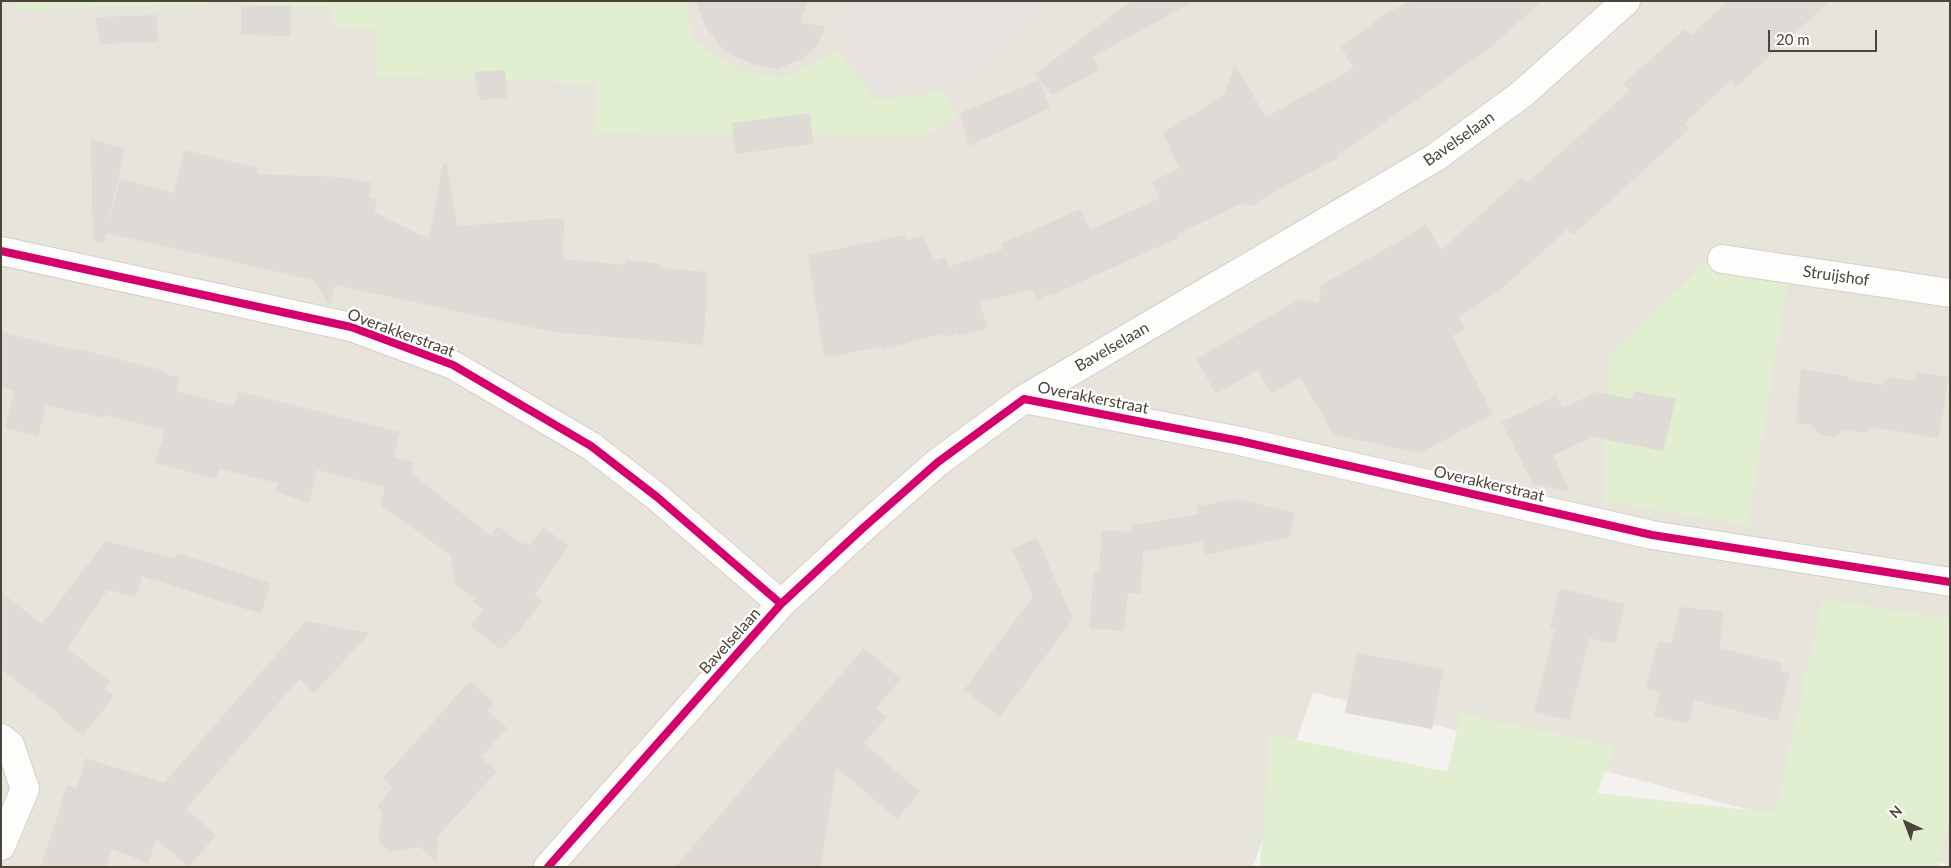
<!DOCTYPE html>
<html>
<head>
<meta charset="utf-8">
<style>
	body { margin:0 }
	#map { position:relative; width:1951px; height:868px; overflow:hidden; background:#f4f2ee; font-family:Lato,sans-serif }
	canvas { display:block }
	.frame { position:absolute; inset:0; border:2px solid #4b4439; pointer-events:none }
	.north { position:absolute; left:1881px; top:798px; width:50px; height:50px; -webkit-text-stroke:4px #fff; paint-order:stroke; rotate:317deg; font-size:14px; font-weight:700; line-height:20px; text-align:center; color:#4b4439 }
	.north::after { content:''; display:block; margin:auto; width:18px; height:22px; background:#4b4439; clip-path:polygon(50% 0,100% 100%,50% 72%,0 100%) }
	.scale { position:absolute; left:1768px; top:30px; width:109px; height:22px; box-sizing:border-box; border:2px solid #4b4439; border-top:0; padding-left:6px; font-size:15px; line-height:18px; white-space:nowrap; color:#4b4439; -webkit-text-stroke:4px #fff; paint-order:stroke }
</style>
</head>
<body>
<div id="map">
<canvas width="1951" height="868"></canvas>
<div class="frame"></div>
<div class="north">N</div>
<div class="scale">20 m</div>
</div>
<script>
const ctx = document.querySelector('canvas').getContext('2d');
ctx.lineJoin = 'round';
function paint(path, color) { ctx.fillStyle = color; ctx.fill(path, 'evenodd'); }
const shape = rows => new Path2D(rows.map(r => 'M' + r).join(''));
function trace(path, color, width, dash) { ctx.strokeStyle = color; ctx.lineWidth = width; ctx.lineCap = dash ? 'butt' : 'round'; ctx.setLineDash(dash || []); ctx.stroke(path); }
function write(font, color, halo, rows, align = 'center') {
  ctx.font = font + ' Lato,sans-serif'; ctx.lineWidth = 4.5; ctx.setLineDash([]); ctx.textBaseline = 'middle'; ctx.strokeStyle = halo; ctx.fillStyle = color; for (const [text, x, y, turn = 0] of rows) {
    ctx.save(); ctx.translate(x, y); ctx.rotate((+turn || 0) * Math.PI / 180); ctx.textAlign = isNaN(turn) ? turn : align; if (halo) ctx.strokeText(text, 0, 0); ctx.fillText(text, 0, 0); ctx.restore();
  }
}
paint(shape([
	[1,1,1950,1,1950,866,1931,859,1313,692,1253,867,1,867]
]), '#e7e4dc');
paint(shape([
	[18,1,209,1,209,4,18,10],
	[211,1,688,1,691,39,739,70,785,79,836,50,876,100,942,92,957,117,923,136,594,134,597,83,375,77,376,30,334,27,332,8],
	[1708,261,1789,274,1748,525,1604,501,1609,353],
	[1823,599,1950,619,1950,819,1939,867,1260,867,1270,734,1447,772,1461,714,1614,746,1597,793,1775,813]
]), '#e1eecf');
paint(shape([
	[851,1,1061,1,964,79,883,92,825,24]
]), '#e6e3df');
paint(shape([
	[696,1,808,1,800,23,826,26,817,46,802,59,778,69,756,65,732,56,722,48,706,28],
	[1131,1,1194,1,1093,57,1099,70,1052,95,1035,74],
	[1411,1,1542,1,1492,46,1357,142,1336,155,1338,158,1290,183,1251,206,1242,203,1176,235,1178,238,1052,295,1049,294,1037,300,1032,290,980,302,987,328,958,336,957,333,942,338,941,334,882,350,882,346,829,357,829,355,824,356,808,255,905,235,906,240,924,236,933,261,945,257,948,267,1003,249,1001,243,1038,228,1080,209,1090,230,1160,198,1152,182,1179,168,1170,150,1171,148,1162,133,1223,96,1235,65,1266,117,1354,68,1341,47,1388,12],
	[1728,1,1830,1,1737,86,1731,80,1685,123,1690,128,1573,235,1568,229,1500,290,1459,317,1466,329,1452,336,1493,414,1420,453,1334,435,1300,377,1271,394,1258,370,1216,394,1196,359,1300,299,1319,303,1321,285,1393,245,1426,224,1441,250,1522,177,1527,183,1629,91,1623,84,1685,29,1691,35],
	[241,6,291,6,290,36,241,35],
	[157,15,158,42,100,44,95,17],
	[505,70,507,98,480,100,474,72],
	[1039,80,1050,108,969,146,960,113],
	[810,113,813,144,736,154,732,123],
	[91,140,125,148,106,232,120,179,174,193,185,150,258,168,258,174,342,177,372,183,369,198,377,200,374,212,429,239,443,164,447,164,457,226,564,218,563,259,626,265,625,260,660,264,660,268,707,272,706,283,708,283,703,345,553,332,335,285,330,306,313,280,106,233,104,243,93,241],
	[1,332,74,350,75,348,165,371,165,374,179,377,176,391,234,406,238,391,400,432,393,457,414,462,411,473,491,536,498,526,521,544,523,542,529,546,543,527,569,546,534,595,542,601,518,633,516,632,502,650,470,626,483,609,473,602,475,599,455,584,451,555,381,506,385,487,317,470,309,503,276,492,278,483,219,469,216,479,155,463,165,430,105,415,104,418,46,405,38,436,5,428,14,391,1,388],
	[1801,369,1847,376,1849,379,1882,385,1890,377,1915,381,1916,372,1949,377,1938,438,1872,427,1864,433,1844,430,1835,437,1819,434,1812,425,1796,423],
	[1634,391,1676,399,1663,451,1593,437,1553,455,1570,492,1533,484,1501,422,1556,396,1562,408,1597,392,1632,399],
	[1238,499,1295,513,1289,537,1205,555,1203,542,1143,552,1141,594,1128,593,1124,631,1089,628,1094,571,1099,572,1102,530,1133,532,1132,525,1199,514,1197,506],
	[1037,538,1073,619,1000,717,964,690,1033,596,1012,549],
	[106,541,176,559,177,553,271,583,261,614,142,576,136,597,108,590,67,648,111,682,105,689,114,696,83,736,60,718,62,716,1,669,1,592,42,624],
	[1560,588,1625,604,1615,644,1589,638,1569,720,1534,712,1555,630,1550,628],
	[1680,607,1723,611,1720,648,1782,663,1780,671,1790,673,1778,721,1694,700,1688,724,1654,716,1660,692,1646,688,1658,641,1671,644],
	[306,621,370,633,314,693,299,679,186,809,216,835,189,867,156,839,148,863,112,849,106,867,41,867,67,785,77,788,86,758,164,783],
	[864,648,901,679,876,708,887,717,864,743,920,792,897,819,836,767,821,867,675,867],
	[1357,653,1443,669,1432,729,1345,713],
	[470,681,494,703,487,710,507,728,481,757,497,771,438,836,437,862,420,847,391,852,380,843,378,836,383,812,377,806,392,787,383,778]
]), '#dedbd6');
const minor = shape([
	[1,251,351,327,453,365,591,446,657,497,781,604],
	[1722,259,1950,293],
	[1024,399,1240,441,1652,535,1950,582],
	[1,738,10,745,25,789,1,846],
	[548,867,781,604,863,528,938,462,1024,399,1436,157,1522,94,1626,1]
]);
trace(minor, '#d2d0cb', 30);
trace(minor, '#fdfdfc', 28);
trace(shape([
	[1,251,351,327,453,365,591,446,657,497,781,604],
	[548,867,781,604,863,528,938,462,1024,399,1240,441,1652,535,1950,582]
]), '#d6006c', 8);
write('16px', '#4b4439', '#fff', [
	["Bavelselaan",1459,139,-35],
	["Struijshof",1836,276,8],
	["Overakkerstraat",401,333,20],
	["Bavelselaan",1112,347,-30],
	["Overakkerstraat",1093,398,11],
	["Overakkerstraat",1489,484,13],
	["Bavelselaan",730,641,-48]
]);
</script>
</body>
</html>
